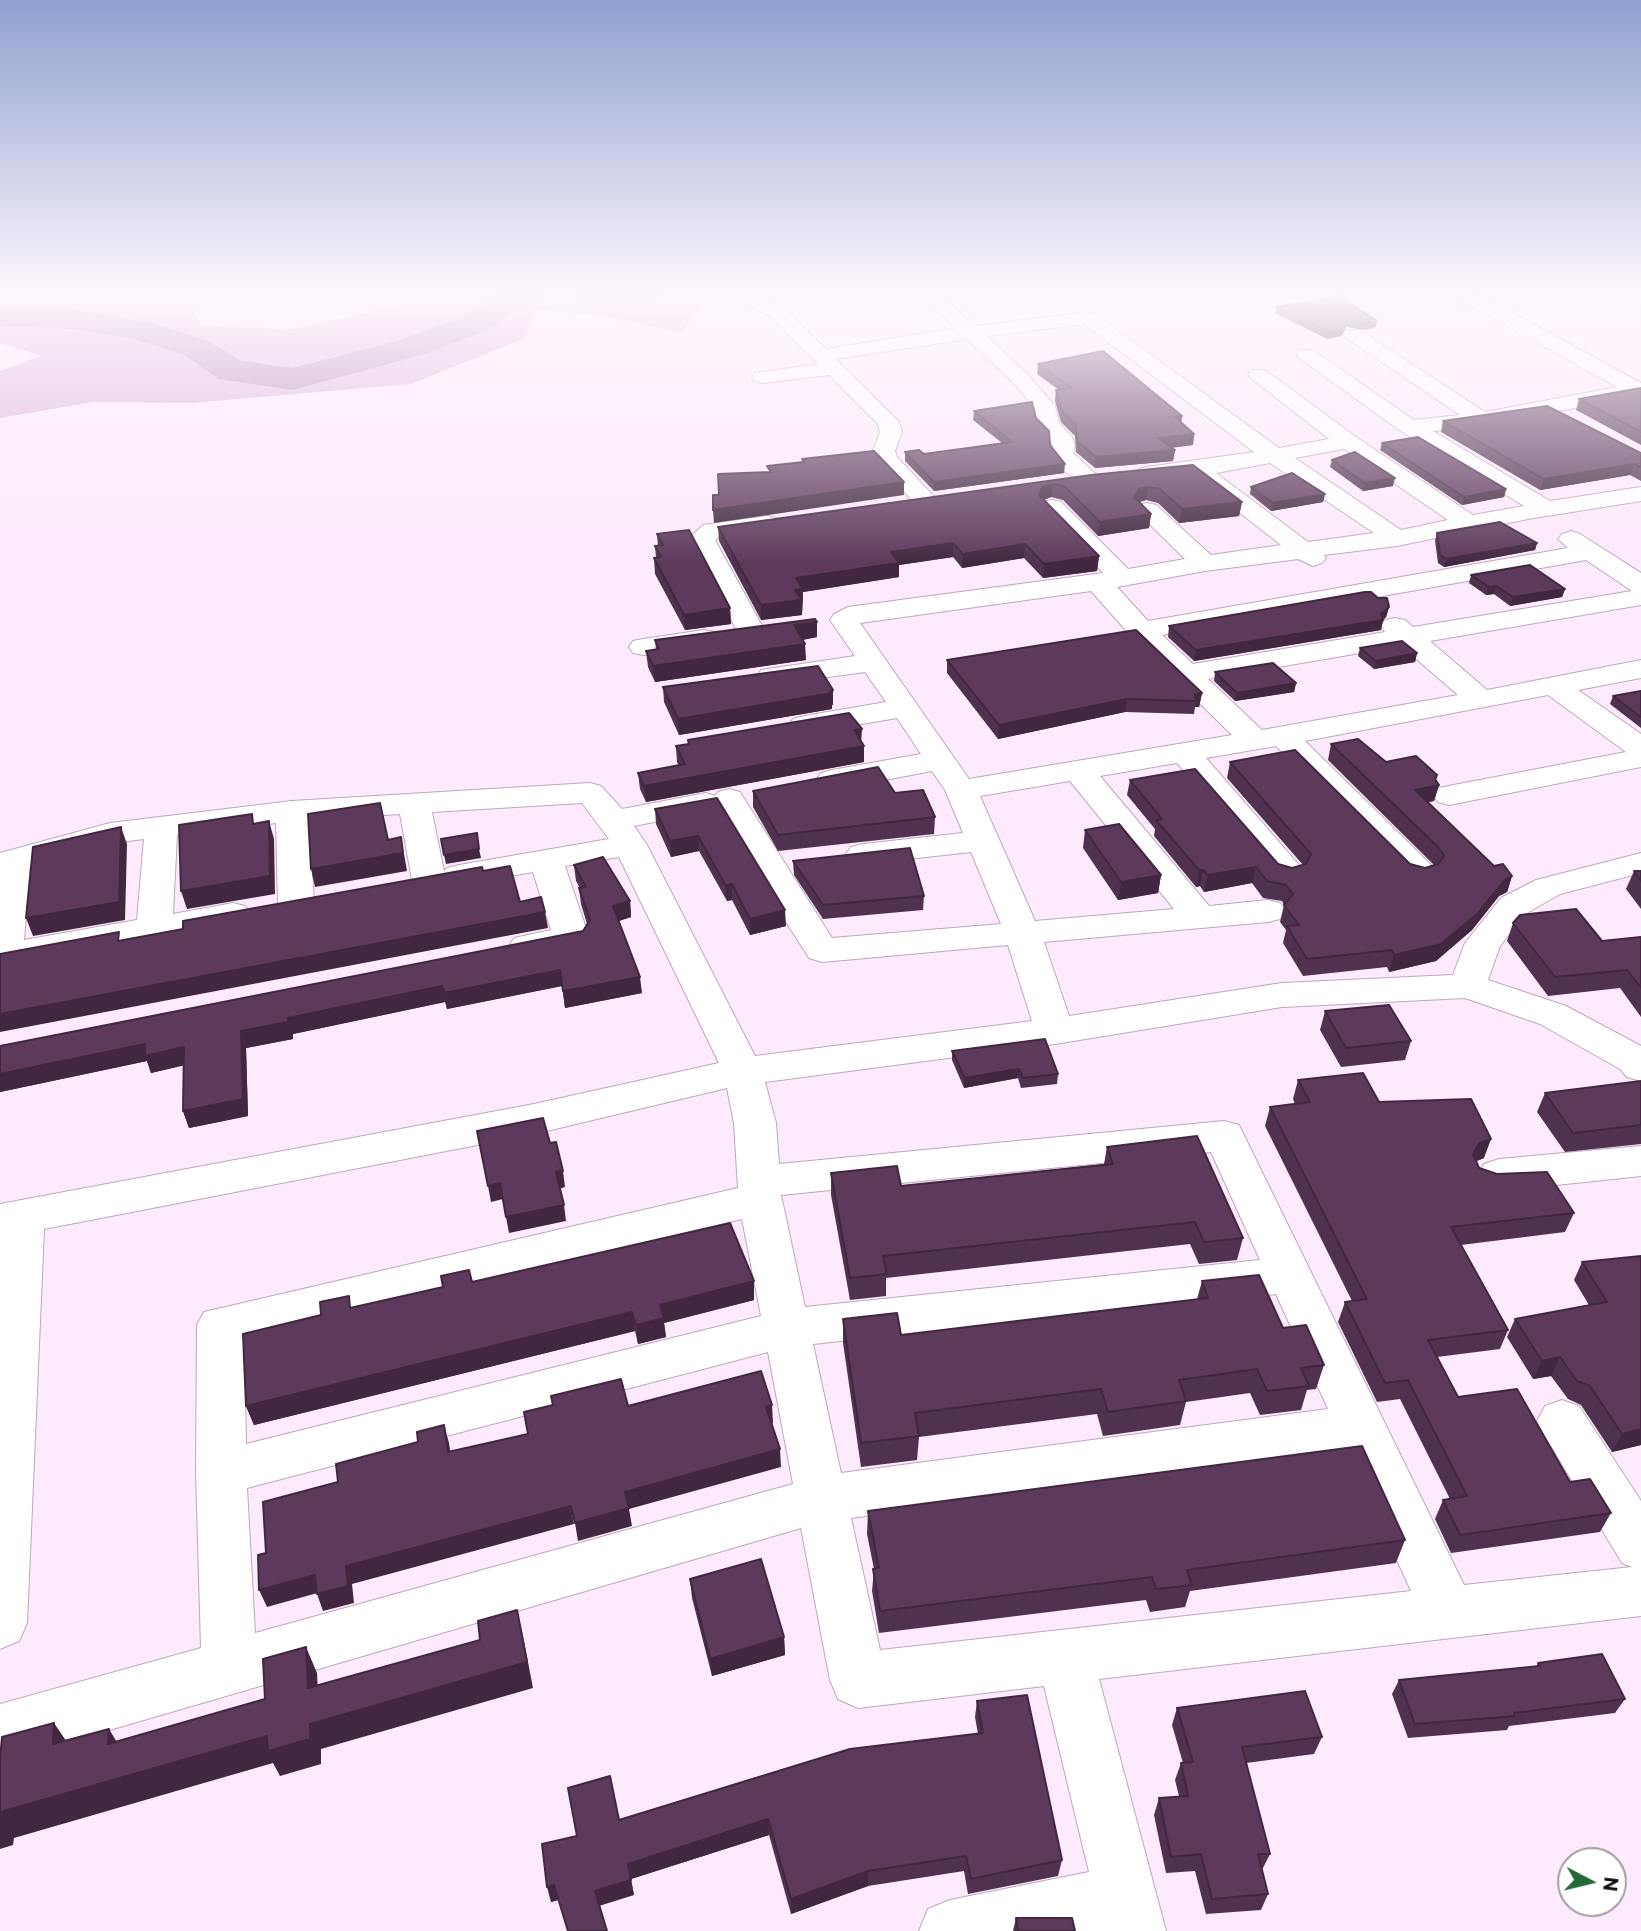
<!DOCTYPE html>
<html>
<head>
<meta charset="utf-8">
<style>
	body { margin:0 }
	#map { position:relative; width:1641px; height:1931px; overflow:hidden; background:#fdeafc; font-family:Commissioner,sans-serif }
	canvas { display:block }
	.north { position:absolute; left:1557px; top:1847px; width:70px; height:70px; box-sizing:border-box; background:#fff; border:2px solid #a19ea1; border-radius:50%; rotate:97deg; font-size:19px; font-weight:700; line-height:28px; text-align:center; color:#140c14 }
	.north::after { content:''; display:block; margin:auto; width:24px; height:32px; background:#216a38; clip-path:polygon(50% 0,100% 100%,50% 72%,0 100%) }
</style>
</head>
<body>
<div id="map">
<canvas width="1641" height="1931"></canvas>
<div class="north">N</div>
</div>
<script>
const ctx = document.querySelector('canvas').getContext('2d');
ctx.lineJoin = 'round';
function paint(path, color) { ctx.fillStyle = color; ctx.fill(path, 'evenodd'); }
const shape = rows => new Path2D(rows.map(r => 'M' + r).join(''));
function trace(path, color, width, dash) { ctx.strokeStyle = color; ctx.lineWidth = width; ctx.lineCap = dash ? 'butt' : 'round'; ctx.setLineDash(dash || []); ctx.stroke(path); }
paint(shape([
	[0,294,155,294,184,298,203,326,293,329,402,305,419,294,711,294,681,333,594,314,537,310,526,338,411,384,192,403,93,402,0,418,0,371,41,356,0,343]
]), '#daafd8');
paint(shape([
	[499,294,544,294,540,301,513,311,483,332,422,355,292,390,219,379,184,355,131,338,71,329,0,326,0,306,71,309,148,322,208,341,242,361,292,368,398,341,459,318,499,294],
	[578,294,658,294,654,301,618,307,582,301,578,294]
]), '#ab83aa');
const street = shape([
	[742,294,756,294,784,308,826,349,956,328,921,294,940,294,975,326,1088,312,1095,314,1279,448,1329,439,1251,378,1248,374,1251,370,1265,370,1356,437,1473,515,1524,506,1402,432,1299,358,1296,354,1299,350,1313,350,1414,420,1460,415,1346,338,1343,334,1346,330,1360,330,1485,412,1617,387,1475,308,1449,298,1447,294,1472,294,1489,300,1641,383,1641,395,1637,396,1481,426,1433,431,1550,501,1641,487,1641,501,1528,519,1397,546,1324,555,1326,558,1322,563,1313,566,1298,559,1205,571,1117,587,1148,621,1568,548,1558,539,1562,534,1571,531,1580,534,1641,573,1641,605,1430,641,1487,690,1641,660,1641,678,1578,690,1641,734,1641,767,1449,805,1438,802,1433,795,1438,788,1626,752,1548,695,1305,741,1431,865,1436,872,1431,879,1419,882,1407,879,1276,746,1206,758,1305,872,1300,879,1288,882,1276,879,1177,763,1100,776,1209,906,1268,900,1280,903,1286,911,1280,919,1268,922,1044,942,1069,1016,1282,983,1453,975,1465,943,1501,898,1536,880,1641,853,1641,873,1560,894,1525,914,1500,946,1488,980,1566,1006,1641,1046,1641,1081,1627,1077,1620,1069,1540,1024,1465,998,1282,1007,1055,1044,765,1082,776,1123,779,1164,1224,1121,1239,1125,1464,1585,1632,1567,1622,1563,1545,1436,1537,1421,1545,1406,1562,1400,1579,1406,1641,1501,1641,1616,1099,1679,1166,1931,919,1931,928,1909,950,1900,1089,1872,1044,1686,858,1708,838,1699,830,1680,801,1528,0,1762,0,1704,201,1648,196,1472,197,1325,204,1312,738,1188,734,1123,727,1088,534,1134,44,1229,27,1623,19,1641,0,1649,0,1204,534,1104,719,1063,619,857,565,866,589,937,584,945,527,957,514,954,509,946,514,938,551,930,533,872,459,885,446,881,441,887,429,890,417,887,412,880,400,814,309,820,314,903,308,911,296,914,284,911,278,903,276,823,177,835,173,914,233,903,245,906,251,914,245,922,0,968,0,853,110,823,292,801,590,783,601,786,622,809,706,793,715,796,718,792,729,789,740,792,832,938,1001,924,971,852,863,864,851,861,846,854,851,847,863,844,963,833,945,790,932,771,832,790,821,787,816,780,821,773,832,770,921,754,897,718,804,734,793,731,789,725,793,719,804,716,886,702,865,672,771,685,761,682,757,676,761,670,855,656,830,620,834,614,848,607,1103,573,1040,507,1043,502,1052,500,1061,502,1128,569,1185,559,1135,510,1138,505,1147,503,1156,505,1211,555,1281,545,1193,476,1147,481,1139,479,1135,474,1139,469,1147,467,1254,452,1084,324,987,336,1029,376,1055,406,1059,423,1072,437,1075,447,1073,453,1101,479,1097,484,1089,486,1081,484,1062,469,1051,453,1053,447,1050,439,1037,425,1033,407,1015,384,967,339,836,359,899,422,902,432,895,451,897,457,939,502,936,507,927,509,918,507,875,459,873,451,880,432,878,424,829,375,762,383,755,381,752,377,755,373,818,364,770,316,742,302,740,298,742,294],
	[1344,449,1448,520,1401,530,1295,458,1344,449],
	[1270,463,1374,533,1308,542,1216,473,1270,463],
	[1586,560,1632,591,1413,627,1405,620,1395,618,1385,620,1381,626,1385,632,1193,664,1162,635,1586,560],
	[1091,591,1131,636,1232,735,969,779,860,623,1091,591],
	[1401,646,1458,695,1262,730,1208,679,1401,646],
	[1070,781,1174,909,1035,921,980,796,1070,781],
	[582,803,609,839,459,865,447,868,444,871,432,812,582,803],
	[718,809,750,865,809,958,822,962,1008,945,1032,1021,755,1056,647,845,634,826,718,809],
	[144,839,137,920,24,940,30,865,112,843,144,839],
	[1211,1152,1260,1260,805,1307,781,1195,1211,1152],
	[742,1219,761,1316,246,1444,244,1338,742,1219],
	[1276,1294,1328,1409,841,1473,813,1344,1276,1294],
	[768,1352,793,1484,255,1633,247,1488,768,1352],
	[1347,1449,1411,1591,880,1650,851,1518,1347,1449],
	[767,516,776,518,779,523,776,528,719,537,715,540,765,631,761,637,751,639,741,637,737,631,689,538,703,525,767,516],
	[704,630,714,632,718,638,714,644,643,655,633,653,629,647,633,641,643,639,704,630],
	[1641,1146,1641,1176,1499,1191,1484,1186,1478,1175,1484,1164,1499,1159,1641,1146]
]);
trace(street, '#bea7bd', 2);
paint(street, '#fff');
paint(shape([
	[1340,296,1376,327,1365,330,1346,327,1341,336,1327,339,1275,313,1276,307],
	[1038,364,1182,416,1181,423,1194,434,1193,445,1171,448,1175,450,1173,461,1095,468,1076,452,1075,436,1061,422,1055,401,1056,390,1059,390,1037,374],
	[1641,388,1641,445,1576,410,1579,399],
	[974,411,1036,418,1064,473,934,491,905,461,905,452,924,454,1002,443,973,420],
	[1443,421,1641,453,1641,481,1630,475,1540,490,1441,432],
	[1382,443,1506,489,1504,497,1462,505,1380,450],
	[1332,460,1393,486,1363,491,1330,467],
	[1091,475,1242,502,1239,516,1179,523,1158,503,1146,500,1140,502,1151,514,1149,528,1098,536,1063,500,1051,497,1044,500,1099,556,1097,571,1043,578,1024,558,962,568,953,557,899,565,899,577,803,592,802,615,761,620,719,541,718,527],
	[1251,487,1325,494,1323,502,1271,511,1250,494],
	[1437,533,1537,543,1535,550,1444,567,1438,563,1435,541],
	[657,534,730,608,731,624,685,630,655,574,654,558,656,558,655,546,658,546],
	[1471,575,1565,589,1562,597,1510,606,1494,594,1486,595,1469,583],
	[1389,607,1386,617,1383,620,1381,630,1194,661,1168,637,1169,626],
	[817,622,817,637,803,640,806,660,655,682,648,667,646,651,656,650,655,640],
	[1360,648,1417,653,1415,662,1374,669,1358,656],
	[947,660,1202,693,1199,707,1195,707,1194,714,1125,712,998,739,947,673],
	[1215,672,1296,683,1294,692,1235,701,1214,681],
	[663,687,833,690,833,705,832,705,832,709,679,735,664,702],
	[1641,691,1641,728,1610,704,1613,696],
	[688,740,861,741,864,746,864,762,646,802,640,789,638,773,679,766,677,762,676,746,688,744],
	[1331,744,1386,762,1437,775,1436,780,1439,785,1434,801,1428,802,1494,866,1512,876,1507,892,1499,896,1472,930,1436,961,1389,972,1387,967,1303,976,1283,943,1286,930,1280,922,1284,905,1282,901,1263,898,1252,883,1204,892,1200,886,1196,887,1154,836,1155,829,1127,795,1130,780,1278,864,1292,868,1303,865,1227,778,1230,762,1410,864,1425,868,1434,865,1328,760],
	[753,791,935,817,934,834,778,851,753,807],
	[717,798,786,926,750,935,732,900,727,901,699,851,671,857,656,824,655,809],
	[1085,830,1161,875,1158,893,1118,900,1083,848],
	[793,861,924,896,923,910,823,919,794,875],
	[574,865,630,901,631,917,619,921,642,993,565,1008,562,986,447,1009,445,1002,293,1034,293,1039,246,1048,248,1116,189,1128,183,1111,184,1065,151,1073,147,1061,0,1092,0,1046,583,931,587,924,581,904,579,888,580,888,576,881],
	[1634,871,1641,871,1641,909,1626,889],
	[1513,923,1602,941,1641,937,1641,1017,1620,988,1548,996,1507,941],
	[1325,1011,1411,1041,1405,1060,1341,1067,1320,1030],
	[952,1051,1058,1074,1057,1084,1021,1088,1018,1078,964,1088,952,1060],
	[1298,1080,1379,1102,1484,1158,1476,1161,1479,1168,1574,1213,1565,1232,1461,1245,1508,1330,1500,1349,1437,1357,1458,1397,1611,1513,1600,1532,1451,1553,1435,1519,1443,1500,1450,1499,1400,1399,1377,1402,1338,1322,1345,1302,1352,1301,1265,1126,1270,1107,1295,1104,1293,1099],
	[1641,1081,1641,1144,1565,1152,1537,1112,1545,1093],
	[1107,1147,1243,1238,1237,1260,1199,1264,1190,1244,886,1278,886,1296,850,1300,831,1195,831,1173,901,1186,1104,1164],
	[1641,1256,1641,1445,1612,1452,1581,1405,1568,1399,1551,1376,1533,1379,1507,1337,1515,1319,1589,1305,1574,1280,1582,1262],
	[754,1281,754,1300,664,1323,666,1337,638,1344,635,1331,254,1425,246,1406,353,1308,472,1282],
	[1202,1281,1283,1328,1324,1365,1316,1389,1307,1390,1301,1410,1260,1415,1250,1393,1186,1402,1180,1425,1103,1436,1097,1414,919,1437,917,1460,861,1467,843,1343,843,1319,901,1335,1197,1299],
	[868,1511,1405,1540,1396,1563,1190,1591,1185,1607,1150,1612,1146,1600,879,1633,872,1591,874,1569,867,1534],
	[690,1579,784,1637,785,1655,712,1676,692,1598],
	[1538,1663,1625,1699,1615,1713,1509,1726,1507,1730,1408,1738,1392,1694,1399,1680,1536,1667],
	[977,1701,1062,1860,1058,1876,968,1894,964,1871,868,1886,791,1914,769,1835,631,1879,634,1895,558,1900,551,1902,577,1836,619,1820,978,1734,975,1717],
	[1177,1708,1322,1737,1314,1754,1246,1763,1270,1854,1262,1870,1268,1894,1261,1910,1206,1914,1195,1871,1166,1873,1154,1815,1159,1798,1179,1796,1175,1780,1181,1763,1183,1763,1172,1725],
	[1016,1918,1075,1931,1013,1931]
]), '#50314f');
paint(shape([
	[1347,321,1346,327,1341,336,1327,339,1329,332],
	[1377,321,1376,327,1365,330,1366,324],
	[1182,416,1181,427,1175,417],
	[1194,434,1193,445,1157,449,1158,438],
	[1175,450,1173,461,1095,468,1096,457],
	[1065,464,1064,473,934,491,934,482],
	[1634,464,1630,475,1540,490,1544,479],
	[1395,478,1393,486,1363,491,1365,483],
	[904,482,904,495,714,523,713,510],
	[1053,484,1051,497,1041,501,1039,495,1042,487],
	[1148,487,1146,500,1137,502,1134,497,1139,489],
	[1506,489,1504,497,1462,505,1464,497],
	[1325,494,1323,502,1271,511,1273,503],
	[1242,502,1239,516,1179,523,1182,509],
	[1151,514,1149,528,1098,536,1100,522],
	[953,543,953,557,899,565,899,577,803,592,802,615,761,620,761,605,796,578,891,552],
	[1537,543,1535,550,1444,567,1446,559],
	[1025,544,1024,558,962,568,963,554],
	[1099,556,1097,571,1043,578,1044,564],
	[1496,586,1494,594,1486,595,1489,587],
	[1565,589,1562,597,1510,606,1513,597],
	[1389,607,1386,617,1383,620,1381,630,1194,661,1196,650,1381,614],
	[730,608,731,624,685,630,684,615],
	[817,622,817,637,794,641,794,625],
	[805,644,806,660,655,682,653,666],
	[1417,653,1415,662,1374,669,1376,661],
	[1296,683,1294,692,1235,701,1237,693],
	[833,690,833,705,832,705,832,709,679,735,678,719],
	[1202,693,1199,707,1195,707,1196,701,1195,694],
	[1127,699,1125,712,998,739,999,725],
	[862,729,861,744,854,730],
	[864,746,864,762,646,802,644,786],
	[1437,775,1434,786,1439,785,1434,801,1410,806,1415,790,1435,779],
	[269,821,274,839,275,894,187,909,181,891],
	[121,827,127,844,125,920,33,936,26,918],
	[698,836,699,851,671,857,670,841],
	[401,837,407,871,315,887,311,869,391,855],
	[479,849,481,858,446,864,444,855],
	[1256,867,1252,883,1204,892,1208,875],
	[1199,870,1203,870,1200,886,1196,887],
	[1161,875,1158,893,1118,900,1121,882],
	[1512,876,1507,892,1499,896,1472,930,1436,961,1389,972,1394,955],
	[732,884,732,900,727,901,726,886],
	[630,901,631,917,615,922,613,906],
	[785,910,786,926,750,935,750,919],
	[545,912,548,928,0,1032,0,1014],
	[560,970,562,986,447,1009,444,993],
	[640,977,642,993,565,1008,563,991],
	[442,986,445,1002,293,1034,293,1039,246,1048,248,1116,189,1128,183,1111,241,1031,288,1018],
	[145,1044,184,1047,190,1064,151,1073,147,1061,0,1092,0,1074],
	[1019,1069,1018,1078,964,1088,965,1078],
	[1491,1139,1484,1158,1472,1163,1473,1154,1479,1143],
	[563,1171,565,1187,559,1189,556,1172],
	[500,1183,503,1199,491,1202,488,1186],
	[564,1205,566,1221,509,1233,506,1217],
	[754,1281,754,1300,664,1323,666,1337,638,1344,636,1325,660,1305],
	[632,1312,635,1331,254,1425,246,1406],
	[1560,1357,1551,1376,1533,1379,1542,1361],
	[772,1405,773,1423,767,1425,766,1407],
	[444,1425,449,1443,453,1470,448,1452],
	[1641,1429,1641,1445,1612,1452,1622,1434],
	[780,1449,781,1467,629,1509,632,1526,578,1541,575,1523,625,1492],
	[571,1506,574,1524,352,1584,354,1603,323,1611,317,1594,346,1566],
	[315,1575,321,1592,267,1607,259,1590],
	[517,1610,523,1636,533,1688,321,1749,321,1764,280,1776,273,1763,14,1838,13,1845,0,1849,0,1812,527,1662],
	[784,1637,785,1655,712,1676,710,1659],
	[306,1647,317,1673,319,1713,308,1688],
	[54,1723,71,1748,53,1744],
	[109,1729,124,1754,108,1744],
	[768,1819,769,1835,631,1879,628,1864],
	[868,1871,868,1886,791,1914,791,1899],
	[631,1880,634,1895,599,1906,595,1891],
	[554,1885,558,1900,551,1902,547,1887]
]), '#412840');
const building = shape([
	[1340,296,1377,321,1366,324,1347,321,1342,329,1329,332,1276,307,1340,296],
	[1103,351,1182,416,1175,417,1194,434,1158,438,1175,450,1096,457,1077,441,1076,425,1062,411,1056,390,1072,388,1038,364,1103,351],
	[1641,388,1641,432,1579,399,1641,388],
	[1032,402,1036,418,1049,431,1050,445,1065,464,934,482,905,452,919,450,924,454,1012,442,974,411,1032,402],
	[1547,406,1641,453,1641,467,1634,464,1544,479,1443,421,1547,406],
	[1418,437,1506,489,1464,497,1382,443,1418,437],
	[874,451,904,482,713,510,713,495,719,495,718,474,771,472,767,466,804,462,802,459,874,451],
	[1355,452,1395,478,1365,483,1332,460,1355,452],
	[1193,465,1242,502,1182,509,1160,489,1148,487,1139,489,1134,497,1151,514,1100,522,1064,486,1053,484,1042,487,1039,495,1099,556,1044,564,1025,544,963,554,953,543,891,552,899,563,796,578,803,589,795,590,802,600,761,605,718,527,1091,475,1193,465],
	[1292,473,1325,494,1273,503,1251,487,1292,473],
	[1500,522,1537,543,1446,559,1440,555,1437,533,1500,522],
	[689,530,730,608,684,615,654,558,661,557,655,546,663,545,657,534,689,530],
	[1530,565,1565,589,1513,597,1496,586,1489,587,1471,575,1530,565],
	[1365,592,1371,592,1378,598,1387,598,1389,607,1381,614,1383,620,1196,650,1169,626,1365,592],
	[815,619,817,622,794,625,805,644,653,666,646,651,659,649,655,640,815,619],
	[1136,630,1202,693,1195,694,1196,701,1127,699,999,725,947,660,1136,630],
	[1402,641,1417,653,1376,661,1360,648,1402,641],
	[1273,663,1296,683,1237,693,1215,672,1273,663],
	[818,666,833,690,830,691,832,693,678,719,663,687,818,666],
	[1641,691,1641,717,1613,696,1641,691],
	[849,713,862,729,854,730,864,746,644,786,638,773,685,764,676,746,689,744,688,740,849,713],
	[1358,739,1386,762,1416,756,1437,775,1435,779,1439,785,1415,790,1494,866,1503,864,1512,876,1505,880,1478,913,1441,944,1394,955,1392,950,1307,959,1287,926,1299,925,1284,905,1293,894,1286,885,1267,881,1256,867,1208,875,1203,870,1199,870,1156,820,1162,819,1130,780,1195,769,1278,864,1292,868,1306,864,1311,854,1230,762,1295,750,1410,864,1425,868,1438,864,1444,856,1438,847,1331,744,1358,739],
	[878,767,895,793,923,790,935,817,778,835,753,791,878,767],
	[717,798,785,910,750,919,732,884,726,886,698,836,670,841,655,809,717,798],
	[380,803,388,840,401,837,403,853,311,869,308,814,380,803],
	[252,814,253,824,269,821,270,876,181,891,179,825,252,814],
	[1119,824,1161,875,1121,882,1085,830,1119,824],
	[121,827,119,902,26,918,33,847,121,827],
	[477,833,479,849,444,855,441,839,477,833],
	[910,848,924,896,823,905,793,861,910,848],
	[603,857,630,901,613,906,640,977,563,991,560,970,444,993,442,986,288,1018,288,1022,241,1031,243,1099,183,1111,184,1047,145,1056,145,1044,0,1074,0,1046,583,931,590,920,579,888,586,887,574,865,603,857],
	[510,866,520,902,541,897,545,912,0,1014,0,954,119,932,118,941,183,929,183,921,482,867,483,871,510,866],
	[1634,871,1641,871,1641,881,1634,871],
	[1576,909,1602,941,1641,937,1641,988,1627,970,1555,977,1513,923,1520,915,1576,909],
	[1389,1005,1411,1041,1346,1048,1325,1011,1389,1005],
	[1045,1039,1058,1074,1023,1078,1019,1069,965,1078,952,1051,1045,1039],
	[1363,1073,1379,1102,1471,1099,1491,1139,1479,1143,1473,1154,1479,1168,1497,1174,1547,1172,1574,1213,1451,1227,1508,1330,1428,1340,1458,1397,1517,1389,1570,1482,1590,1479,1611,1513,1460,1535,1443,1500,1467,1496,1408,1380,1385,1383,1345,1302,1367,1299,1270,1107,1310,1102,1298,1080,1363,1073],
	[1641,1081,1641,1125,1573,1133,1545,1093,1641,1081],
	[543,1118,550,1143,556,1142,563,1171,556,1172,564,1205,506,1217,500,1183,488,1186,477,1131,543,1118],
	[1197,1136,1243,1238,1204,1242,1195,1222,883,1256,887,1274,850,1278,831,1173,897,1166,901,1186,1113,1164,1107,1147,1197,1136],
	[730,1223,754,1281,660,1305,664,1318,636,1325,632,1312,246,1406,243,1334,321,1315,320,1302,349,1296,350,1308,443,1287,441,1276,469,1270,472,1282,730,1223],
	[1641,1256,1641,1429,1622,1434,1590,1386,1577,1381,1560,1357,1542,1361,1515,1319,1607,1302,1582,1262,1641,1256],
	[1259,1275,1283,1328,1306,1325,1324,1365,1301,1368,1309,1386,1267,1391,1257,1369,1179,1380,1186,1401,1108,1412,1101,1389,915,1413,919,1436,861,1443,843,1319,897,1313,901,1335,1208,1298,1202,1281,1259,1275],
	[761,1371,772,1405,766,1407,780,1449,625,1492,629,1508,575,1523,571,1506,346,1566,348,1586,317,1594,315,1575,259,1590,258,1555,266,1553,263,1502,338,1482,336,1464,418,1442,417,1432,444,1425,448,1452,528,1434,524,1412,553,1405,551,1396,621,1379,628,1406,761,1371],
	[1362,1446,1405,1540,1187,1570,1192,1585,1156,1589,1152,1577,880,1611,873,1569,879,1568,868,1511,1362,1446],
	[761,1559,784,1637,710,1659,690,1579,761,1559],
	[517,1610,527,1662,310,1724,310,1739,268,1751,267,1736,0,1812,0,1759,2,1737,54,1723,53,1744,109,1729,108,1744,265,1699,263,1659,306,1647,308,1688,480,1640,478,1621,517,1610],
	[1602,1654,1625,1699,1514,1713,1515,1716,1415,1724,1399,1680,1540,1666,1538,1663,1602,1654],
	[1305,1691,1322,1737,1242,1747,1270,1854,1258,1854,1268,1894,1212,1899,1201,1854,1171,1857,1159,1798,1188,1796,1181,1763,1193,1762,1177,1708,1305,1691],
	[1027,1695,1062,1860,971,1879,966,1856,868,1871,791,1899,768,1819,628,1864,631,1880,595,1891,607,1931,568,1931,554,1885,547,1887,542,1844,577,1836,568,1788,610,1776,619,1820,850,1749,983,1733,977,1701,1027,1695],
	[1016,1918,1072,1918,1075,1931,1018,1931,1016,1918]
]);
paint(building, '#5d395c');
trace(building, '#412840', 2);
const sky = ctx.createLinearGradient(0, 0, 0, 564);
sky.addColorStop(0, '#8fa0cf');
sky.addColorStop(0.52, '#fef6fe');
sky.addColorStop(1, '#fef6fe00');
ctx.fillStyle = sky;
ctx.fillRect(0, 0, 1641, 564);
</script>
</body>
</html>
